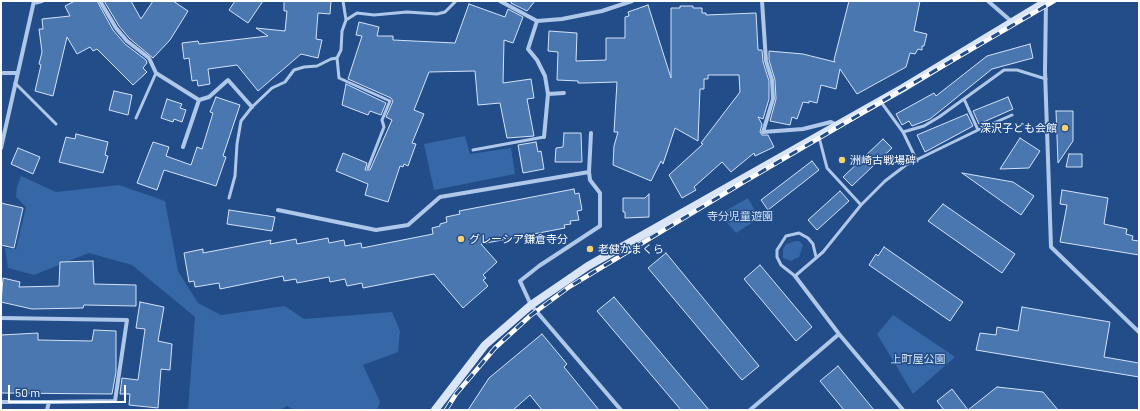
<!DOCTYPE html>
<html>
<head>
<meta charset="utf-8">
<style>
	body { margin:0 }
	#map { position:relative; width:1140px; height:411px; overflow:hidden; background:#224d89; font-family:Barlow,sans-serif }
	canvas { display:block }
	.frame { position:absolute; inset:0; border:2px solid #fff; pointer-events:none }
	.scale { position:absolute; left:8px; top:385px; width:118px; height:18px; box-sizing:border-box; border:2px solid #fff; border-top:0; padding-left:5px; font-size:12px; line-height:14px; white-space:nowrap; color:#fff; -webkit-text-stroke:3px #224d89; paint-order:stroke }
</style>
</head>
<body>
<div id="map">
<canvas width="1140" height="411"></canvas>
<div class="frame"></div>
<div class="scale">50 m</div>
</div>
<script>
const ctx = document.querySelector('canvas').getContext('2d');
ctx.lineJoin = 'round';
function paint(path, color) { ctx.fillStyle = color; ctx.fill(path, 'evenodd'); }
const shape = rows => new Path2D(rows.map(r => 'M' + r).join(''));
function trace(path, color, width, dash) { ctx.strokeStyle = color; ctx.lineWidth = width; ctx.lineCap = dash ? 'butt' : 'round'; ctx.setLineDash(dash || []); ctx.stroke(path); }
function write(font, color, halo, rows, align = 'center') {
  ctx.font = font + ' Barlow,"Noto Sans JP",sans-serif'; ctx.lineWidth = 3; ctx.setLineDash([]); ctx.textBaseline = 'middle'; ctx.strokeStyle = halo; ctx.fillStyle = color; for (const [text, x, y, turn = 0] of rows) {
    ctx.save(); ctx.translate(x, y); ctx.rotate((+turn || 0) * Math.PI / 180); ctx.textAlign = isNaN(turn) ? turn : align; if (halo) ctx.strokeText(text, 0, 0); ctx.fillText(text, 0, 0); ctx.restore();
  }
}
paint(shape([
	[465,136,470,154,511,148,515,174,434,190,424,144],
	[21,176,56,192,119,185,165,201,178,271,198,303,221,315,285,306,304,319,392,312,400,331,398,352,363,365,380,402,377,410,294,410,287,406,280,410,188,410,195,317,132,265,89,253,34,275,8,268,5,248,16,249,26,207,16,197,17,187],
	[748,198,759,218,736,233,720,214],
	[796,241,799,241,803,245,799,257,791,261,783,258,783,249,786,244],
	[893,315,955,357,913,394,877,334]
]), '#3667a6');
const building = shape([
	[75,1,97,1,113,30,125,44,146,60,147,63,143,68,147,72,133,85,97,49,93,51,90,47,77,54,67,37,53,96,35,91,41,65,39,64,42,52,39,29,43,29,42,19,70,16,65,6,75,1],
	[104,1,131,1,141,19,153,1,173,1,188,11,170,40,153,58,129,38,119,26,104,1],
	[235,1,263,1,248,23,229,10,235,1],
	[284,1,331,1,330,14,318,13,316,39,322,40,318,58,301,54,258,91,237,65,208,69,210,84,198,86,197,80,192,81,189,58,184,59,182,43,198,41,199,44,268,36,256,28,285,31,287,11,284,11,284,1],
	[512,1,535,1,527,11,511,3,512,1],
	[849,1,920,1,914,31,927,34,924,46,922,46,922,50,918,49,915,54,910,53,906,67,857,94,840,69,836,89,821,85,817,103,809,101,809,103,803,102,797,119,792,117,790,125,770,121,776,99,775,80,769,60,769,51,803,54,835,62,834,60,849,1],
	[469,4,505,17,508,9,523,17,513,43,504,40,503,83,531,79,534,98,527,99,534,136,507,138,500,103,478,105,475,71,429,72,414,110,424,114,412,143,416,144,408,166,404,164,403,167,400,166,388,202,365,195,368,184,336,171,343,153,367,163,365,170,370,170,392,120,386,117,393,101,391,98,348,79,362,36,356,35,359,22,379,27,377,36,393,36,393,40,455,43,469,4],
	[648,5,671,78,671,8,680,8,680,6,693,6,693,8,702,8,702,13,706,13,706,15,756,13,758,50,762,50,763,62,769,81,769,99,763,119,758,117,762,124,760,132,762,135,768,135,774,147,755,156,754,153,731,172,722,162,694,187,696,190,682,198,669,175,703,144,701,143,740,92,739,75,708,75,708,79,704,79,704,89,700,89,698,141,675,128,663,164,661,161,651,181,613,165,614,146,618,132,614,132,617,82,584,83,578,83,578,81,557,80,558,52,548,51,549,31,577,33,576,61,606,60,606,38,625,38,625,17,629,16,628,12,648,5],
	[1030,44,1033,58,992,69,930,119,912,126,909,121,902,125,896,114,934,93,936,96,987,56,1030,44],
	[346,84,386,103,381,115,370,111,368,115,342,105,346,84],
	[114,91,132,95,128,115,109,110,114,91],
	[216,97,240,105,223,156,226,157,216,186,164,170,157,190,137,183,153,142,169,147,166,156,191,165,197,147,202,149,213,113,210,112,216,97],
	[1008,97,1013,109,979,124,973,111,1008,97],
	[167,99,182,104,180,108,186,110,182,122,174,119,173,122,161,118,167,99],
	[1056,111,1073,111,1073,141,1058,163,1056,111],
	[967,114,973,126,925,152,917,135,967,114],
	[564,133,581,133,582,162,555,162,556,148,563,147,564,133],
	[76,134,108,142,105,155,108,156,103,173,59,162,66,137,75,139,76,134],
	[1020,138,1040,151,1029,168,1000,169,1020,138],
	[883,139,892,148,852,186,843,177,883,139],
	[536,142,538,152,541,151,544,169,523,173,518,145,536,142],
	[18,148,40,157,33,174,11,164,18,148],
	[1069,154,1082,154,1082,167,1066,167,1069,154],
	[812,161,819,170,768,210,761,200,812,161],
	[962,173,1013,182,1034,196,1021,215,962,173],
	[574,189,575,194,579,193,582,210,577,211,579,220,570,221,571,224,564,225,565,228,481,244,497,262,483,275,486,278,483,280,488,286,463,308,434,274,363,288,362,283,347,286,345,279,330,282,329,277,297,283,296,279,284,281,283,276,220,289,219,283,195,287,194,281,189,282,184,253,203,249,203,253,271,240,270,244,296,239,297,244,328,238,329,243,344,240,345,246,361,243,362,248,433,234,432,228,440,226,440,224,447,222,446,217,460,214,459,211,574,189],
	[1062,190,1108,198,1104,224,1127,229,1126,234,1133,236,1132,240,1139,241,1139,255,1060,242,1067,205,1060,204,1062,190],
	[840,191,849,201,817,230,808,220,840,191],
	[649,194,649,217,625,218,625,212,623,212,623,198,645,198,649,194],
	[1,203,23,208,14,248,1,245,1,203],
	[943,204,1015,254,1002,273,928,221,943,204],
	[229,210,275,217,272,231,227,224,229,210],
	[884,247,963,302,950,321,869,265,876,254,878,256,884,247],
	[666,253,759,366,742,380,648,268,666,253],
	[93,261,94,284,136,285,136,306,84,305,83,308,32,309,1,302,3,278,20,282,19,287,59,286,60,262,93,261],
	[760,265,812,327,796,341,744,279,760,265],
	[614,297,709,410,681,410,597,311,614,297],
	[140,302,164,307,158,341,172,344,170,370,161,369,158,408,129,405,130,394,120,394,122,378,138,380,145,329,136,328,140,302],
	[1022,307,1110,322,1104,357,1139,363,1139,377,976,350,980,333,996,335,997,327,1018,331,1022,307],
	[94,330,116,331,116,372,112,394,1,393,1,335,38,333,38,340,92,341,94,330],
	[542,334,567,364,564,367,599,410,542,410,530,395,513,410,468,410,489,378,542,334],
	[838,366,874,410,844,410,820,381,838,366],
	[997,387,1043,392,1058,410,944,410,937,401,952,389,968,410,997,387]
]);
paint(building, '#4b77b1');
trace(building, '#d3e3f8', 1);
trace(shape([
	[346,20,357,13,374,15,407,12,437,14,445,12,456,1],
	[337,58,339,78,390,101,382,120,384,127,368,168],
	[15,83,56,124],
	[964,99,978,130],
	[881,102,903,132,917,161],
	[136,118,156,73],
	[903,132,924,126,939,117,1004,70,1017,70,1046,79],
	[819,137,827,168,861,205],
	[473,150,544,137],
	[229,198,235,176,237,144,241,121,252,107,272,88,285,82,294,70,304,67,317,66,331,59,337,58,341,50,342,31,346,20,343,1],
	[816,257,813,244,808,238,799,233,786,236,777,250,777,257,781,265,795,276,823,252,861,205,885,181,906,165,978,130,1012,115]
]), '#afc8ea', 3);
trace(shape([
	[100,1,116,28,127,41,149,58,156,73,199,100],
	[500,1,537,21,562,19,602,11,632,1],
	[762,1,766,61,772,80,773,99,763,132,803,129,831,122,837,125],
	[988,1,1011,21],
	[1046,1,1045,71,1051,247,1139,332],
	[34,3,42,1],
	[537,21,528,49,537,60,545,76,548,94,544,137],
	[1,73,17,73],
	[548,94,564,93],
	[183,147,199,100,209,97,228,80,252,107],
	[1,148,34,1],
	[589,172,591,133],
	[278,210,376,230,408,225,440,197,589,172,590,180,600,193,600,226,539,266,520,281,531,305,621,410],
	[795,276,839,334,903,410],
	[1,318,127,320,115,401,49,402,47,410],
	[1,402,49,402],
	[750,410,839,334]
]), '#afc8ea', 4);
trace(shape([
	[435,410,485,345,531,305,588,266,903,88,1047,1]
]), '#dae6f8', 8);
const rail = shape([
	[446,410,456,394,495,348,530,316,569,287,742,183,1054,1]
]);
trace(rail, '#fff', 4.5);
trace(rail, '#224d89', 3, [9]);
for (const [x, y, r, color] of [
	[1065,128,4,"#f6d271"],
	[842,160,4,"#f6d271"],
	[461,239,4,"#f6d271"],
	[590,249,4,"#f6d271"]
]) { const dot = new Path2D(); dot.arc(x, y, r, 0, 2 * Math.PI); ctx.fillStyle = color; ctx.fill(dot); trace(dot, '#224d89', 1.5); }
write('11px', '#fff', '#224d89', [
	["深沢子ども会館",1057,128,"right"],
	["洲崎古戦場碑",850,160],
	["グレーシア鎌倉寺分",469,239],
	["老健かまくら",598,249]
], 'left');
write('11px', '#d3e3f8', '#224d89', [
	["寺分児童遊園",740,216],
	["上町屋公園",918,359]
]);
</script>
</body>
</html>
